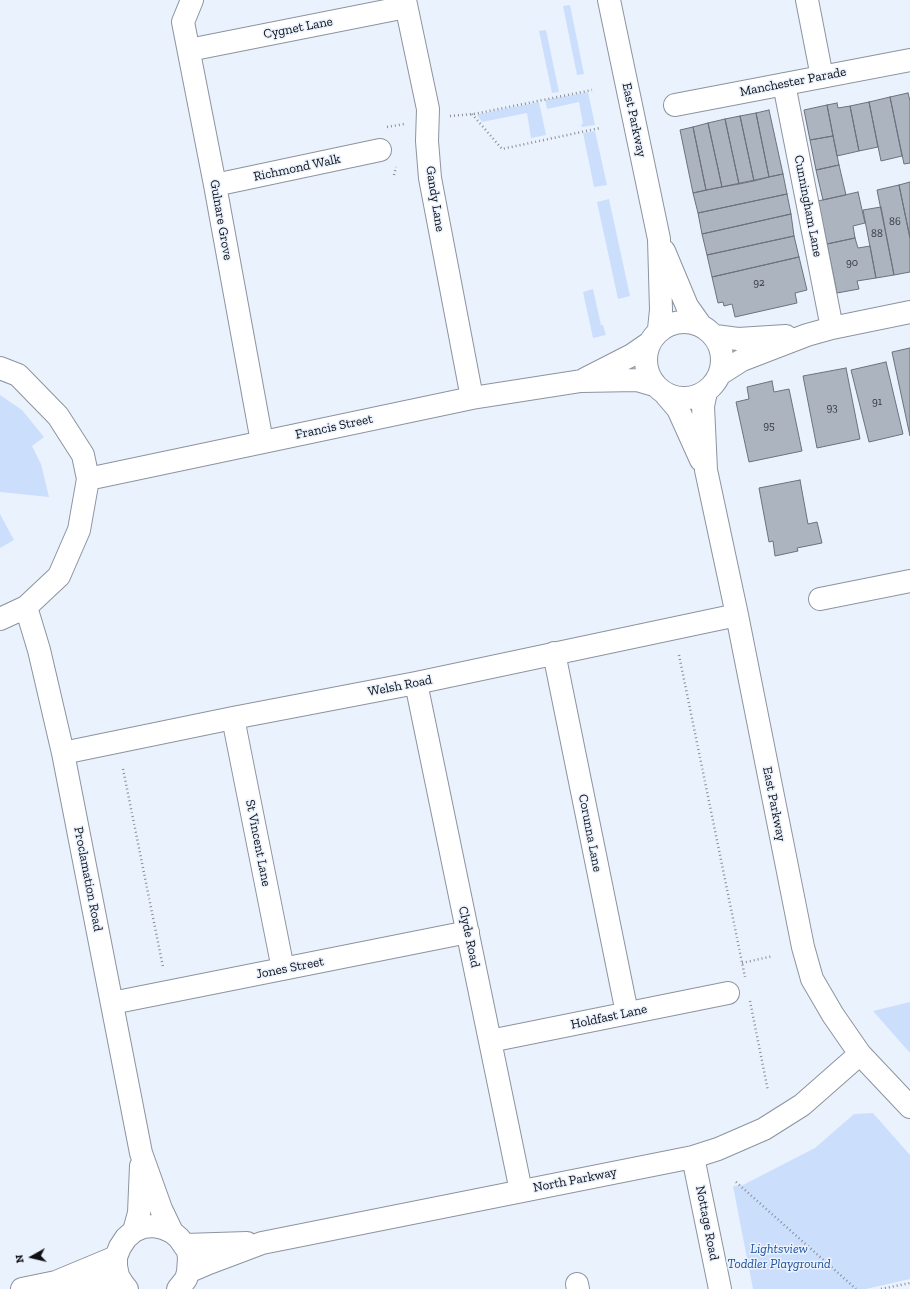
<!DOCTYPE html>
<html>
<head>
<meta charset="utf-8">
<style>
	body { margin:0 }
	#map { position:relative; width:910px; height:1289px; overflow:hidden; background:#eaf2fe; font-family:"Zilla Slab",serif }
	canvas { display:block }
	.north { position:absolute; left:12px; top:1237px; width:40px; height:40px; -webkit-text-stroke:3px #eaf2fe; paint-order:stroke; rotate:262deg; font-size:11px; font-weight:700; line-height:16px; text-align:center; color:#0e1014 }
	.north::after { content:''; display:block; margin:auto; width:14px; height:18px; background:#0e1014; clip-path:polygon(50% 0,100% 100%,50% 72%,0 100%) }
</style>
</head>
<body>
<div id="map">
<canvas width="910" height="1289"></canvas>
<div class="north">N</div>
</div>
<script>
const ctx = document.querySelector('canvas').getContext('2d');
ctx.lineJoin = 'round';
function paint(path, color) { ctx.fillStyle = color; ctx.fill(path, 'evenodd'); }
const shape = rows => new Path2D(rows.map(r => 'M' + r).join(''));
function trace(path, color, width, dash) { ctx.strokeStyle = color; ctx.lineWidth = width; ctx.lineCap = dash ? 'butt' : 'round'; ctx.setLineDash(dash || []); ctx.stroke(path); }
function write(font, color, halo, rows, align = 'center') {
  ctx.font = font + ' "Zilla Slab",serif'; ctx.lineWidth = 3; ctx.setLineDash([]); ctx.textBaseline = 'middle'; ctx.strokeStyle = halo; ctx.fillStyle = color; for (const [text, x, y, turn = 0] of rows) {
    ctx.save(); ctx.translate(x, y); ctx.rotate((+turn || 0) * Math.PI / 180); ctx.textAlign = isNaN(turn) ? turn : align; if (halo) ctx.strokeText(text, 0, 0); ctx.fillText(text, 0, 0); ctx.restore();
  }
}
paint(shape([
	[570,5,584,74,577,75,563,6],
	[546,30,559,92,552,93,539,31],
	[588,92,595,125,582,127,581,124,583,124,579,102,547,109,545,100],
	[539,102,546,135,531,138,527,113,482,122,477,115,479,114],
	[595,131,607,185,594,187,583,133],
	[609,199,630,296,618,299,597,202],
	[593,289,601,325,603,325,606,335,593,338,583,292],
	[0,395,22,410,44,437,32,446,41,464,49,497,0,492],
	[0,514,14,540,0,548],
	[910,1002,910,1053,873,1011],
	[873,1113,910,1155,910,1279,866,1289,753,1289,733,1186,743,1185,815,1148,854,1114]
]), '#cbdffd');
const building = shape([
	[908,93,910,101,910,163,904,164,890,97,908,93],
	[890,97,902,156,881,161,869,102,890,97],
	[869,102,878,147,859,151,850,106,869,102],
	[837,103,838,108,850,106,859,151,837,156,827,105,837,103],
	[827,105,833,136,810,140,804,110,827,105],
	[769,110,783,174,769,177,756,113,769,110],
	[756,113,769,177,754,181,740,116,756,113],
	[740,116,754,181,739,184,725,119,740,116],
	[725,119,739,184,722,187,708,123,725,119],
	[708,123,722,187,706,190,693,127,708,123],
	[693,127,706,190,693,193,680,130,693,127],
	[833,136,839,165,816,170,810,140,833,136],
	[839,165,846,195,823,200,816,170,839,165],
	[783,174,787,194,698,213,693,193,783,174],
	[910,182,910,238,899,185,910,182],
	[899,185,910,238,910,272,894,275,877,190,899,185],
	[858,192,865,223,853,226,855,238,827,244,818,201,858,192],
	[787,194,791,214,702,234,698,213,787,194],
	[881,207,894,275,876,278,863,210,881,207],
	[791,214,794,236,707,255,702,234,791,214],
	[794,236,799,257,712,277,707,255,794,236],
	[855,238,858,248,870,246,876,278,857,281,859,289,837,293,827,244,855,238],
	[799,257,807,290,795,293,797,303,735,317,732,304,724,306,723,302,718,303,712,277,799,257],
	[910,348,910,436,892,352,910,348],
	[886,362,903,434,869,442,851,370,886,362],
	[846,368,860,439,817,448,803,376,846,368],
	[772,381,774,392,789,389,802,451,749,462,736,402,749,399,747,387,772,381],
	[800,480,808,524,817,522,822,543,797,548,798,551,775,556,773,541,769,542,759,488,800,480]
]);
paint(building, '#acb4bf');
trace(building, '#6b727d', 1);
const street = shape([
	[192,0,183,22,215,185,262,442],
	[405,0,428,109,427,141,430,178,472,398],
	[609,0,659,239,661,310,659,329],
	[807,0,822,77],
	[189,50,406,7],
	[784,84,832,328],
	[675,105,910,60],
	[215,185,380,150],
	[664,251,687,306,699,323],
	'646 360a38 38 0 1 1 76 0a38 38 0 1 1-76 0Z',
	[715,336,738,339,786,336],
	[0,368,18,375,58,416,83,455,88,479,79,530,59,576,26,607,0,619],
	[720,374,742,360,807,335,832,328,910,312],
	[585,379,632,355,648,344],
	[706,392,703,406,706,470,737,615,803,947,812,979,833,1015,860,1054,910,1107],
	[666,395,678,409,701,460],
	[88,479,472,398,581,381,637,380,654,385],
	[820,599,910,581],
	[26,607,39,650,63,753,141,1153,161,1209,172,1232],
	[554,653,627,1013],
	[416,683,521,1191],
	[233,718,283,969],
	[63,753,233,718,416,683,737,615],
	[112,1003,468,932],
	[490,1041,728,993],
	[693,1157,720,1289],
	[134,1231,139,1213,141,1166],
	[185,1245,247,1243],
	[188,1272,209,1263,262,1243,693,1157,718,1149,764,1129,802,1105,860,1054],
	[62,1282,123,1284],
	[577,1284,578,1289],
	[22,1289,56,1282,116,1257],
	[127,1289,123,1284,118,1276,116,1266,116,1257,120,1247,126,1238,134,1231,143,1227,153,1226,163,1228,172,1232,179,1238,188,1251,189,1258,188,1272,186,1279,178,1289]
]);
trace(street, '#8c949f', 24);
trace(shape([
	[472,114,502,149,600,128],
	[450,116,474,114,592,90],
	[387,127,404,124],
	[394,175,396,167],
	[679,655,745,977],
	[123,769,163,967],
	[742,963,773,956],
	[750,1001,768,1091],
	[736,1182,856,1289],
	[881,1289,910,1283]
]), '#8a8f98', 2.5, [1, 3]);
trace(street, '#fff', 22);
write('11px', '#36393f', null, [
	["86",895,222],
	["88",877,234],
	["90",852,263],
	["92",759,283],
	["91",877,402],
	["93",832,408],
	["95",769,426]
]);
write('13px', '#0e1014', '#eaf2fe', [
	["Cygnet Lane",298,28,-11],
	["Manchester Parade",793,82,-11],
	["East Parkway",634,120,78],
	["Richmond Walk",297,168,-12],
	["Gandy Lane",435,199,81],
	["Cunningham Lane",808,206,79],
	["Gulnare Grove",221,220,80],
	["Francis Street",334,427,-12],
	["Welsh Road",400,686,-11],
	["East Parkway",774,804,79],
	["Corunna Lane",590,833,79],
	["St Vincent Lane",258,843,79],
	["Proclamation Road",88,879,79],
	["Clyde Road",469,937,78],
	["Jones Street",290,968,-11],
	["Holdfast Lane",609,1017,-12],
	["North Parkway",575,1180,-11],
	["Nottage Road",707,1223,79]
]);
write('italic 13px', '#1f519b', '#eaf2fe', [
	["Lightsview",779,1249],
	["Toddler Playground",779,1264]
]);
</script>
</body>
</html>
